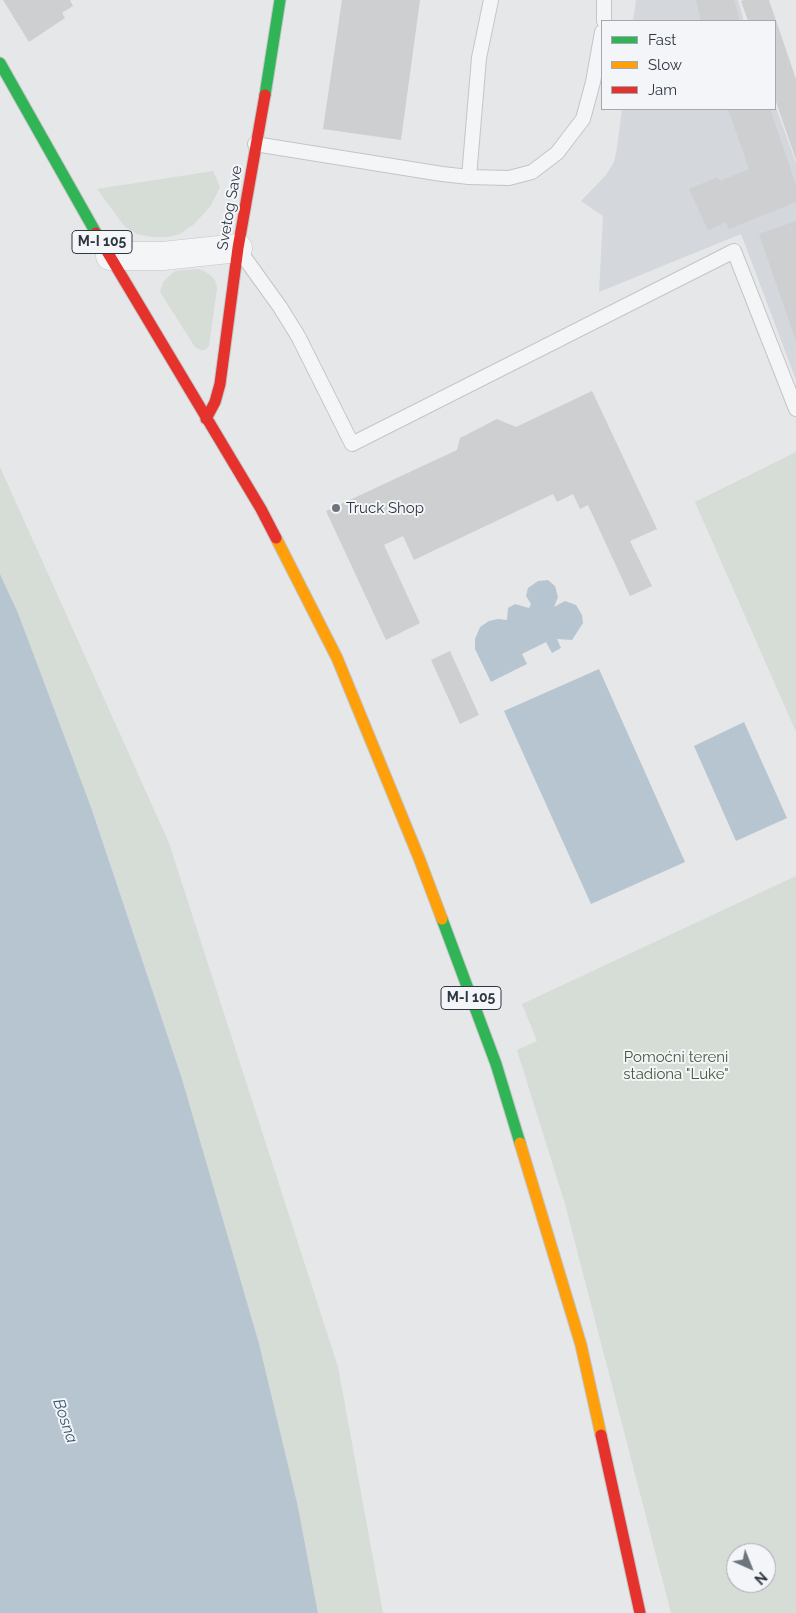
<!DOCTYPE html>
<html>
<head>
<meta charset="utf-8">
<style>
	body { margin:0 }
	#map { position:relative; width:796px; height:1613px; overflow:hidden; background:#e5e7e9; font-family:Raleway,sans-serif }
	canvas { display:block }
	.legend { position:absolute; left:601px; top:20px; width:175px; height:90px; box-sizing:border-box; background:#f3f5f8; border:1px solid #a4a9af; margin:0; padding:6px 9px; list-style:none; font-size:15px; color:#2d3641 }
	.legend li { display:flex; align-items:center; gap:10px; height:25px }
	.legend b { width:25px; border:1px solid #a4a9af }
	.north { position:absolute; left:726px; top:1543px; width:50px; height:50px; box-sizing:border-box; background:#f3f5f8; border:1px solid #a4a9af; border-radius:50%; rotate:136deg; font-size:14px; font-weight:700; line-height:20px; text-align:center; color:#2d3641 }
	.north::after { content:''; display:block; margin:auto; width:18px; height:22px; background:#6d747c; clip-path:polygon(50% 0,100% 100%,50% 72%,0 100%) }
</style>
</head>
<body>
<div id="map">
<canvas width="796" height="1613"></canvas>
<ul class="legend">
<li><b style="height:6px;background:#30b455"></b>Fast</li>
<li><b style="height:6px;background:#ff9f0a"></b>Slow</li>
<li><b style="height:6px;background:#e5322d"></b>Jam</li>
</ul>
<div class="north">N</div>
</div>
<script>
const ctx = document.querySelector('canvas').getContext('2d');
ctx.lineJoin = 'round';
function paint(path, color) { ctx.fillStyle = color; ctx.fill(path, 'evenodd'); }
const shape = rows => new Path2D(rows.map(r => 'M' + r).join(''));
function trace(path, color, width, dash) { ctx.strokeStyle = color; ctx.lineWidth = width; ctx.lineCap = dash ? 'butt' : 'round'; ctx.setLineDash(dash || []); ctx.stroke(path); }
function write(font, color, halo, rows, align = 'center') {
  ctx.font = font + ' Raleway,sans-serif'; ctx.lineWidth = 4; ctx.setLineDash([]); ctx.textBaseline = 'middle'; ctx.strokeStyle = halo; ctx.fillStyle = color; for (const [text, x, y, turn = 0] of rows) {
    ctx.save(); ctx.translate(x, y); ctx.rotate((+turn || 0) * Math.PI / 180); ctx.textAlign = isNaN(turn) ? turn : align; if (halo) ctx.strokeText(text, 0, 0); ctx.fillText(text, 0, 0); ctx.restore();
  }
}
paint(shape([
	[636,0,738,0,744,21,633,21],
	[775,105,796,163,796,380,741,234,599,292,603,216,581,201,606,175,614,162,617,148,622,109,775,109]
]), '#d4d7dc');
paint(shape([
	[213,171,220,187,210,207,194,224,180,234,167,237,152,237,137,234,125,227,97,189],
	[196,269,202,270,209,274,215,280,217,288,209,346,205,350,201,350,195,347,160,292,163,282,175,271],
	[796,452,796,732,695,502],
	[0,467,169,843,338,1367,383,1613,318,1613,298,1507,182,1079,91,807,18,613,0,574],
	[796,876,796,1613,671,1613,565,1204,517,1050,537,1041,522,1004],
	[736,1553,766,1553,766,1583,736,1583]
]), '#d6dcd6');
paint(shape([
	[0,574,18,613,91,807,182,1079,259,1344,298,1507,318,1613,0,1613],
	[548,580,555,586,558,597,554,607,565,601,576,605,582,615,583,623,572,640,557,639,561,648,552,653,546,642,522,654,527,664,491,682,475,649,475,639,480,627,489,621,498,619,507,620,508,608,515,604,529,608,531,604,526,596,528,588,538,581],
	[599,669,685,862,591,904,504,711],
	[744,722,787,818,736,841,694,746]
]), '#b7c5d0');
paint(shape([
	[3,0,70,0,73,6,62,13,65,18,29,42],
	[342,0,420,0,401,140,323,129],
	[696,0,734,0,740,21,701,21],
	[744,0,769,0,796,79,796,160,775,99,775,21,748,21,741,1],
	[728,109,770,109,796,185,796,202,729,229,726,222,708,230,689,189,718,177,720,181,749,169],
	[796,221,796,341,759,234],
	[592,391,657,529,630,541,652,586,630,596,588,505,580,509,573,494,557,502,553,494,414,560,403,536,384,545,420,623,386,640,326,511,457,450,460,438,497,419,516,427],
	[450,651,479,715,460,724,431,660]
]), '#cdcfd1');
const lane = shape([
	[604,21,604,0],
	[255,144,442,174,469,177,509,178,532,172,557,153,583,119,593,82,602,32],
	[469,177,479,58,491,0],
	[239,250,280,307,298,336,352,444,734,251,796,409]
]);
const street = shape([
	[110,256,163,256,238,248]
]);
const fast = shape([
	[0,63,96,233],
	[265,95,280,0],
	[442,919,496,1064,520,1143]
]);
const slow = shape([
	[276,538,337,658,419,858,442,919],
	[520,1143,581,1345,601,1435]
]);
const jam = shape([
	[96,233,261,509,276,538],
	[206,419,215,402,220,384,238,248,265,95],
	[601,1435,640,1613]
]);
trace(lane, '#c3c5c7', 16);
trace(street, '#c3c5c7', 29);
trace(fast, '#c3c5c7', 13);
trace(slow, '#c3c5c7', 13);
trace(jam, '#c3c5c7', 13);
trace(lane, '#f4f5f6', 14);
trace(street, '#f4f5f6', 28);
trace(fast, '#30b455', 11);
trace(slow, '#ff9f0a', 11);
trace(jam, '#e5322d', 11);
for (const [x, y, r, color] of [
	[336,508,5,"#6d747c"]
]) { const dot = new Path2D(); dot.arc(x, y, r, 0, 2 * Math.PI); ctx.fillStyle = color; ctx.fill(dot); trace(dot, '#f3f5f8', 2); }
for (const [x, y, w] of [
	[102,242,60],
	[471,998,60]
]) { const box = new Path2D(); box.roundRect(x - w / 2, y - 11.5, w, 23, 4); ctx.fillStyle = '#f3f5f8'; ctx.fill(box); trace(box, '#2d3641', 1); }
write('bold 14px', '#2d3641', null, [
	["M-I 105",102,242],
	["M-I 105",471,998]
]);
write('15px', '#2d3641', '#f3f5f8', [
	["Svetog Save",230,208,-80]
]);
write('15px', '#2d3641', '#f3f5f8', [
	["Truck Shop",346,508]
], 'left');
write('15px', '#445b3c', '#f3f5f8', [
	["Pomoćni tereni",676,1057],
	["stadiona \"Luke\"",676,1074]
]);
write('italic 16px', '#3c5870', '#f3f5f8', [
	["Bosna",65,1421,71]
]);
</script>
</body>
</html>
